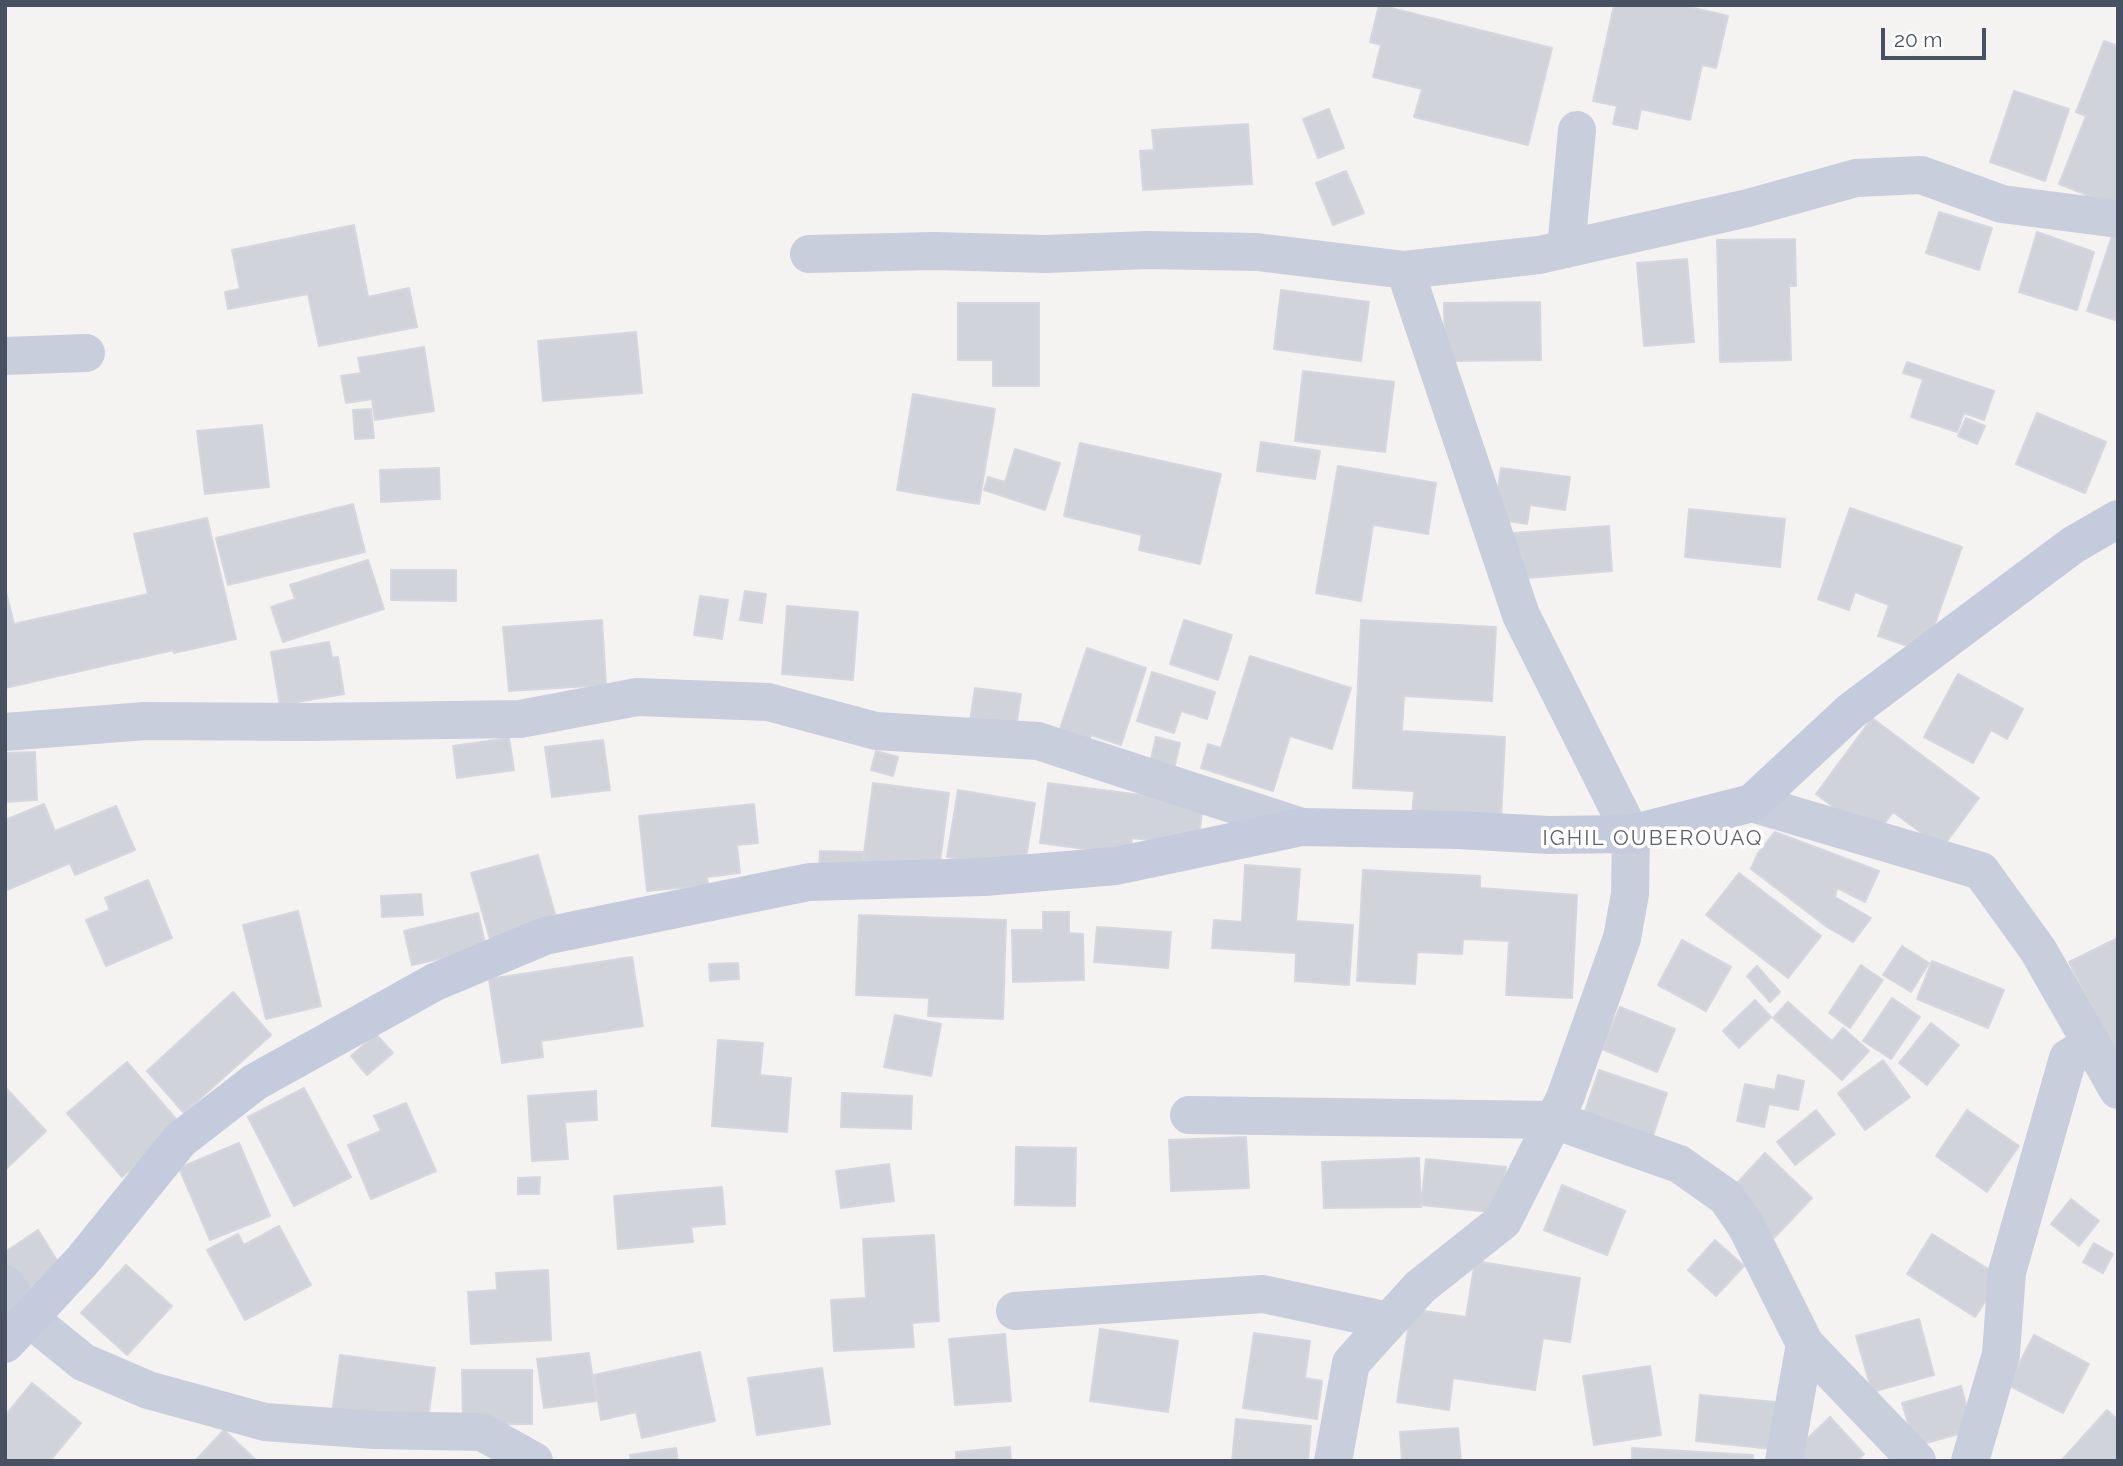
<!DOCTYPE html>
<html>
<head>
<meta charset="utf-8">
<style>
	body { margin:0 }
	#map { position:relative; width:2123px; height:1466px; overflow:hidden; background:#f5f3f2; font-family:Raleway,sans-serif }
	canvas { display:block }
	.frame { position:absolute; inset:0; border:7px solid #485162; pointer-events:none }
	.scale { position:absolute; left:1881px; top:28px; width:105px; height:32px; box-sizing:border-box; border:4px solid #485162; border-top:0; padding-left:9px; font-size:21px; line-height:24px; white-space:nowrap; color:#485162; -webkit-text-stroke:5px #fff; paint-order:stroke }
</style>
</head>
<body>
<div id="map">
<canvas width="2123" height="1466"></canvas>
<div class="frame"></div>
<div class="scale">20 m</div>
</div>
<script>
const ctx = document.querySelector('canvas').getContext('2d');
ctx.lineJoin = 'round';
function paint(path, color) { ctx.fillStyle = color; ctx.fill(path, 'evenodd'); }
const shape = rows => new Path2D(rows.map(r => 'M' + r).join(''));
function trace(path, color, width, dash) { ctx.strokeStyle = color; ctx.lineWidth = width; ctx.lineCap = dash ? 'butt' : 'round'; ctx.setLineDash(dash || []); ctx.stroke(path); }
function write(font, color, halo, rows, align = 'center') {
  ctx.font = font + ' Raleway,sans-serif'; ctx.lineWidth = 7; ctx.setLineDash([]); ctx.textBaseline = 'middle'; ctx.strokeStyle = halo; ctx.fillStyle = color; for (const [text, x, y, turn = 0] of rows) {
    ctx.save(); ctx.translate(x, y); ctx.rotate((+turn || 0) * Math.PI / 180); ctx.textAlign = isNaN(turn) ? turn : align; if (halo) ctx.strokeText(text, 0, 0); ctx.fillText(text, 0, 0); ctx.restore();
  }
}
const building = shape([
	[1379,5,1552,48,1528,145,1414,117,1422,89,1373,77,1381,45,1370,42,1379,5],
	[1614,5,1681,5,1728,16,1716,68,1702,65,1690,120,1641,109,1637,129,1613,124,1617,106,1593,101,1614,5],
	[2104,41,2118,46,2118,207,2059,184,2086,116,2076,112,2104,41],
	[2014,91,2069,109,2045,181,1990,162,2014,91],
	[1329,109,1344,148,1318,158,1303,119,1329,109],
	[1248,124,1252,184,1143,190,1140,151,1154,150,1152,130,1248,124],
	[1346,171,1364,213,1333,225,1316,183,1346,171],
	[1939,212,1992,228,1979,270,1926,253,1939,212],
	[354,225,368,297,409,288,417,327,319,346,308,294,228,309,225,292,240,289,232,250,354,225],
	[2037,232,2094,252,2077,310,2019,292,2037,232],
	[2112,236,2118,238,2118,321,2087,311,2112,236],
	[1795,239,1796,286,1789,286,1791,360,1720,362,1717,240,1795,239],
	[1687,259,1694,342,1644,346,1637,263,1687,259],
	[1281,290,1369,302,1361,361,1274,349,1281,290],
	[1540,302,1541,360,1445,361,1444,303,1540,302],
	[958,303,1039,303,1039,386,993,386,993,360,958,360,958,303],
	[636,332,642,393,543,401,538,341,636,332],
	[424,347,434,411,375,420,372,399,346,403,341,376,361,373,358,358,424,347],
	[1907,362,1994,391,1984,420,1964,413,1957,432,1911,417,1923,379,1903,373,1907,362],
	[1303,371,1394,382,1385,452,1295,441,1303,371],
	[913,394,995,409,979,504,897,490,913,394],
	[371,409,374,438,355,439,353,410,371,409],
	[2037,413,2106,442,2085,493,2016,464,2037,413],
	[1966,418,1985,426,1977,444,1958,436,1966,418],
	[262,425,269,487,205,494,197,431,262,425],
	[1261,442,1320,451,1315,479,1257,471,1261,442],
	[1080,443,1221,474,1200,564,1139,550,1142,535,1064,516,1080,443],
	[1015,449,1060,463,1045,510,984,490,988,477,1005,482,1015,449],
	[1338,466,1436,483,1428,534,1373,525,1361,601,1316,593,1338,466],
	[439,468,440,499,381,502,380,470,439,468],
	[1501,468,1570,477,1565,510,1530,505,1527,524,1494,519,1501,468],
	[353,504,365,552,228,585,216,538,353,504],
	[1850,508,1962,547,1925,652,1878,636,1889,605,1855,592,1849,610,1818,599,1850,508],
	[1689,509,1785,519,1780,567,1685,557,1689,509],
	[207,518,236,639,174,653,174,650,5,688,5,588,14,624,148,594,134,534,207,518],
	[1609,526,1612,571,1515,579,1512,533,1609,526],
	[368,560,384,609,283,642,271,607,295,599,290,585,368,560],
	[391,570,456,570,456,601,391,600,391,570],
	[745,591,766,594,762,623,740,620,745,591],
	[700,596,728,600,722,639,694,635,700,596],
	[787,606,858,612,853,680,782,674,787,606],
	[602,620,606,685,509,691,503,627,602,620],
	[1184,620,1232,635,1218,680,1170,664,1184,620],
	[1361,620,1496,627,1492,701,1404,696,1402,731,1505,737,1501,820,1412,815,1414,791,1353,788,1361,620],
	[329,642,332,658,338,657,344,694,280,705,271,652,329,642],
	[1087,648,1146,668,1121,745,1091,735,1087,748,1057,738,1087,648],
	[1250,656,1351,688,1332,749,1290,736,1273,791,1201,768,1208,744,1221,748,1250,656],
	[1152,672,1215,692,1207,719,1181,711,1174,733,1137,721,1152,672],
	[1958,674,2023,709,2007,739,1991,730,1973,763,1924,737,1958,674],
	[975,688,1021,694,1016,728,970,721,975,688],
	[1872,718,1979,798,1942,848,1893,812,1874,837,1816,794,1872,718],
	[1156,737,1180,743,1174,769,1150,763,1156,737],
	[509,738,514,770,457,778,453,746,509,738],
	[603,740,610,790,552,797,545,747,603,740],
	[876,751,898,757,893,776,871,770,876,751],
	[35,752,37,800,5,802,5,753,35,752],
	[873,783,949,793,939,870,863,861,873,783],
	[1048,783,1203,803,1198,846,1132,838,1130,855,1040,843,1048,783],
	[958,790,1035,803,1024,870,947,857,958,790],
	[44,804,55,831,116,806,135,850,75,875,70,863,7,890,5,885,5,820,44,804],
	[754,804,758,843,737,845,740,873,707,877,708,885,647,891,639,816,754,804],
	[1775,832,1879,871,1865,902,1837,888,1835,897,1871,918,1853,942,1827,927,1751,869,1758,853,1775,832],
	[820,851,863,852,862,872,819,871,820,851],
	[538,855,557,921,490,939,471,873,538,855],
	[1245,865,1300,869,1296,921,1353,925,1349,985,1295,981,1296,953,1212,948,1214,920,1242,922,1245,865],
	[1363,870,1480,876,1480,888,1577,895,1572,998,1506,995,1509,941,1463,939,1462,954,1417,952,1415,984,1357,981,1363,870],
	[1739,873,1821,936,1788,978,1706,915,1739,873],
	[148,880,172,938,106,966,86,920,110,910,105,898,148,880],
	[421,894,423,915,382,917,381,896,421,894],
	[298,911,321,1006,266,1019,243,925,298,911],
	[1043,912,1069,912,1069,933,1083,934,1084,980,1013,982,1012,930,1043,930,1043,912],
	[478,913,486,948,412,965,404,931,478,913],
	[859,915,1006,920,1003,1019,928,1016,929,998,856,995,859,915],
	[1097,927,1171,932,1168,968,1094,962,1097,927],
	[2118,938,2118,1057,2117,1057,2069,962,2118,938],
	[1682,940,1731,967,1706,1011,1658,985,1682,940],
	[1902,946,1929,963,1911,992,1883,975,1902,946],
	[632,957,643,1026,541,1041,543,1057,502,1063,489,979,632,957],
	[1932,961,2004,990,1988,1028,1917,999,1932,961],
	[738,963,739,979,710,981,709,964,738,963],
	[1861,965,1883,980,1850,1028,1829,1013,1861,965],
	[1757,966,1780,992,1770,1002,1747,976,1757,966],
	[233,992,271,1035,184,1113,147,1071,233,992],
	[1892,998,1920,1017,1891,1059,1863,1041,1892,998],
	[1755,1000,1771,1017,1739,1048,1723,1031,1755,1000],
	[1788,1002,1832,1041,1843,1028,1869,1051,1842,1080,1773,1018,1788,1002],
	[1620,1007,1675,1029,1657,1072,1602,1049,1620,1007],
	[895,1015,941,1024,931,1076,884,1067,895,1015],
	[1931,1023,1959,1045,1927,1085,1899,1063,1931,1023],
	[376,1034,393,1053,367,1075,351,1056,376,1034],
	[718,1040,763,1043,760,1075,791,1078,787,1132,712,1126,718,1040],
	[1883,1060,1910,1097,1865,1130,1838,1093,1883,1060],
	[127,1062,182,1126,122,1177,67,1113,127,1062],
	[1599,1070,1667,1093,1652,1139,1583,1117,1599,1070],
	[1778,1075,1804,1081,1798,1110,1769,1104,1764,1127,1737,1121,1745,1084,1775,1090,1778,1075],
	[5,1087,46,1131,5,1170,5,1087],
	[304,1088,351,1177,294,1206,248,1117,304,1088],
	[596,1091,597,1120,565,1122,568,1159,532,1161,528,1096,596,1091],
	[842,1093,912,1096,911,1129,841,1127,842,1093],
	[406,1103,436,1171,371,1199,348,1145,381,1131,374,1116,406,1103],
	[1816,1110,1835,1134,1795,1165,1777,1142,1816,1110],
	[1967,1110,2019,1146,1987,1192,1936,1156,1967,1110],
	[1246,1137,1249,1188,1171,1191,1169,1140,1246,1137],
	[239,1143,270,1216,210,1240,179,1168,239,1143],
	[1016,1147,1076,1148,1075,1206,1015,1205,1016,1147],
	[1765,1153,1812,1198,1774,1238,1727,1194,1765,1153],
	[1419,1158,1421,1207,1324,1208,1322,1162,1419,1158],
	[1426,1159,1506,1167,1501,1213,1421,1205,1426,1159],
	[889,1164,894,1201,841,1208,836,1171,889,1164],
	[540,1177,539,1194,518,1194,518,1178,540,1177],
	[1562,1185,1625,1211,1607,1255,1544,1230,1562,1185],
	[722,1187,725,1224,691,1227,693,1242,618,1249,614,1196,722,1187],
	[2071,1199,2099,1221,2079,1246,2051,1224,2071,1199],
	[279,1226,311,1285,245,1320,207,1250,238,1234,244,1245,279,1226],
	[38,1230,62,1268,20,1294,5,1271,5,1252,38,1230],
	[1932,1234,2001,1277,1975,1317,1907,1274,1932,1234],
	[934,1235,939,1321,912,1323,914,1347,834,1351,831,1300,866,1298,863,1239,934,1235],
	[1715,1240,1744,1266,1716,1296,1688,1270,1715,1240],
	[2094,1243,2113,1254,2103,1273,2083,1262,2094,1243],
	[1475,1261,1580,1278,1570,1342,1543,1338,1535,1390,1453,1378,1449,1410,1397,1402,1411,1309,1466,1317,1475,1261],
	[126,1265,172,1306,127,1355,81,1313,126,1265],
	[548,1270,551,1340,471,1344,468,1292,497,1290,496,1273,548,1270],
	[1919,1319,1934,1375,1872,1392,1856,1336,1919,1319],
	[1100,1329,1178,1341,1168,1412,1090,1401,1100,1329],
	[1254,1333,1310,1341,1305,1378,1322,1381,1317,1419,1243,1408,1254,1333],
	[1005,1334,1011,1401,955,1405,949,1339,1005,1334],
	[2034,1335,2089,1364,2063,1413,2008,1385,2034,1335],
	[700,1352,715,1421,642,1438,636,1412,601,1420,594,1375,700,1352],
	[589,1353,596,1401,544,1408,537,1359,589,1353],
	[340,1355,435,1368,427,1426,332,1413,340,1355],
	[1650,1366,1661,1435,1594,1445,1583,1376,1650,1366],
	[822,1368,830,1424,757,1435,748,1378,822,1368],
	[462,1370,532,1370,532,1424,463,1424,462,1370],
	[32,1383,81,1423,50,1461,5,1461,5,1416,32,1383],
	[1961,1386,1973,1430,1915,1446,1902,1403,1961,1386],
	[1700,1395,1786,1403,1782,1450,1696,1441,1700,1395],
	[2107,1410,2118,1420,2118,1461,2061,1461,2107,1410],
	[1830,1417,1864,1454,1857,1461,1789,1461,1787,1458,1830,1417],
	[1236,1419,1311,1426,1308,1461,1232,1461,1236,1419],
	[1458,1428,1461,1461,1402,1461,1400,1432,1458,1428],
	[224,1430,257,1461,195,1461,224,1430],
	[1010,1447,1011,1461,956,1461,956,1452,1010,1447],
	[676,1448,678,1461,631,1461,630,1455,676,1448],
	[1632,1448,1753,1455,1753,1461,1632,1461,1632,1448]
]);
paint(building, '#d1d3da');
trace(building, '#d6d7de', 2);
trace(shape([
	[1566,249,1577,130],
	[809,254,934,251,1046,254,1147,250,1257,252,1405,270,1539,255,1748,208,1856,178,1921,175,2002,204,2118,219],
	[5,356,86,353],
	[5,732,145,721,309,722,520,719,637,697,768,702,876,731,1038,741,1302,827],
	[1752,803,1981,871,2038,950,2118,1090],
	[1189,1115,1554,1120,1679,1164,1726,1197,1746,1226,1805,1344,1784,1461],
	[5,1284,29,1318,83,1362,148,1390,265,1422,374,1430,482,1432,534,1461],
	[1015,1311,1263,1294,1389,1321],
	[1805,1344,1917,1461],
	[1333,1461,1351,1363,1420,1287,1503,1221,1565,1098,1622,938,1630,894,1631,834,1521,615,1405,270],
	[1970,1461,2001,1354,2007,1272,2068,1058,2092,1044]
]), '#c8cedb', 38);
trace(shape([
	[5,1344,83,1260,180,1140,255,1082,435,982,545,936,809,882,984,877,1116,866,1302,827,1458,830,1548,835,1631,834,1752,803,1851,711,2073,545,2118,519]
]), '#c4cbdc', 38);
ctx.letterSpacing = '2px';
write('21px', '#5e6168', '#fff', [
	["IGHIL OUBEROUAQ",1653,839]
]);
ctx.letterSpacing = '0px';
</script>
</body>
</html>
